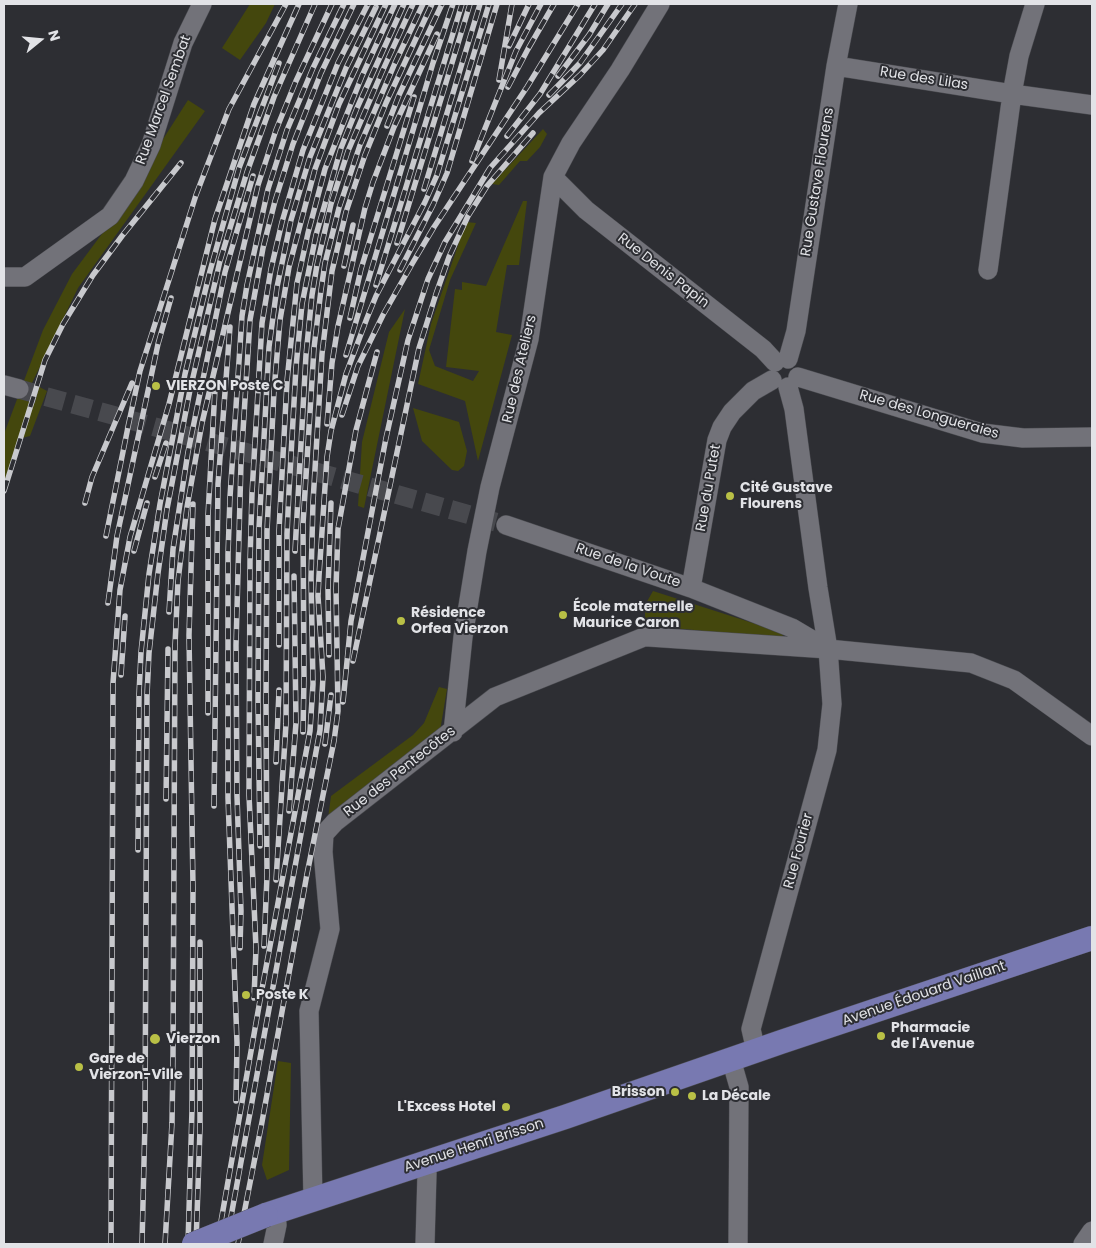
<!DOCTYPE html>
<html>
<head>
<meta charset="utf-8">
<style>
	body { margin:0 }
	#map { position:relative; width:1096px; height:1248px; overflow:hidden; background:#2d2e33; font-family:Poppins,sans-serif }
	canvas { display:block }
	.frame { position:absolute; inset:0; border:5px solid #e2e3e7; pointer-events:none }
	.north { position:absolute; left:15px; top:15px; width:50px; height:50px; -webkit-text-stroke:4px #2d2e33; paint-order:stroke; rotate:73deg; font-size:14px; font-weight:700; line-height:20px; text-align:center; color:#e2e3e7 }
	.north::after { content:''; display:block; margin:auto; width:18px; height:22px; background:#e2e3e7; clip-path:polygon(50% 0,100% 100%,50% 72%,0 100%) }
</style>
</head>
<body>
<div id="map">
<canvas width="1096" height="1248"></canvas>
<div class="frame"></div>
<div class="north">N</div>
</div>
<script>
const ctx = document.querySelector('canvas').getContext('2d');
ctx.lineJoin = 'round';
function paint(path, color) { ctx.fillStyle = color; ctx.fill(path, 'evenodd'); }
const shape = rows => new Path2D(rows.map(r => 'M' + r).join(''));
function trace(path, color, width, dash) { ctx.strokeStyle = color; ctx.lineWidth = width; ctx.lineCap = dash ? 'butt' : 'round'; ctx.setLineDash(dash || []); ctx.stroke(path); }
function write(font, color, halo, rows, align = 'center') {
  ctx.font = font + ' Poppins,sans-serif'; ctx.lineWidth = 4; ctx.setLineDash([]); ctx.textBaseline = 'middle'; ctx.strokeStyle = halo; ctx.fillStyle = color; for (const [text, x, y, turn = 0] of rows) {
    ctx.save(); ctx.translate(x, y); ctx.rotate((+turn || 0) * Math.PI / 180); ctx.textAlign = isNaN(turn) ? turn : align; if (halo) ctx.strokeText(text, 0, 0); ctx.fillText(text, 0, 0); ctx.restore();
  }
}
paint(shape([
	[250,4,275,4,266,23,240,60,222,48],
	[188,100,205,111,78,288,32,383,47,391,30,436,22,438,4,488,4,434,43,330,72,274,107,227],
	[543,129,547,134,540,147,527,161,520,161,499,185,492,184],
	[523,201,527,201,519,265,507,265,496,332,512,335,478,461,465,401,418,384,431,324,466,222,476,223,450,280,429,350,435,366,473,381,479,371,446,367,455,289,462,290,462,282,486,286],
	[405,309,364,508,358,506,362,442,389,332],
	[413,408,459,422,467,451,464,466,458,471,452,470,422,441],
	[653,591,784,633,781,639,645,625,645,605],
	[439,687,447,689,440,731,328,818,331,796,413,735,424,723],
	[278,1061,291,1063,289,1170,267,1180,262,1165]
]), '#44470d');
trace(shape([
	[19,389,506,525]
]), '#48494e', 19, [19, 9]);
const minor = shape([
	[836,66,1012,94,1092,105],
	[553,177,586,210,763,349,775,362],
	[988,270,1012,94,1019,56,1035,4],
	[4,277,25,277,110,216,134,181,151,145,183,43,202,4],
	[788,359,796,331,836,66,848,4],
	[798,377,982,433,1023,438,1092,437],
	[4,385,19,389],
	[506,525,691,588,792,628,824,647],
	[691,588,717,440,722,427,732,412,753,391,772,380],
	[453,732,463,637,477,551,490,487,529,339,553,177,571,143,620,70,660,4],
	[756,1051,751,1029,827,750,832,704,828,649,818,588,794,409,788,387],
	[731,1059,739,1087,738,1244],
	[424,1163,427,1173,425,1244],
	[313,1200,309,1011,330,929,323,852,324,834,335,822,495,697,644,637,649,637,828,649,971,663,1014,680,1092,736],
	[273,1244,277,1225,276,1211],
	[1083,1244,1092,1231]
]);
const major = shape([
	[266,1215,565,1117,781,1042,1092,938]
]);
trace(minor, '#4a4b50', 20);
trace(major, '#4a4b50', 25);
trace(minor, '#727279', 19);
trace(major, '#7879b1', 24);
const rail = shape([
	[509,46,529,4],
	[558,76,589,35,608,4],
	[499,80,512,4],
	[508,87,528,49,554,4],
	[549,95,580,63,622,4],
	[387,126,399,95,442,4],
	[507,136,540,94,595,4],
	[472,161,516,51,541,4],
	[424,189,480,4],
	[397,243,470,4],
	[344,266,353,225],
	[400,270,433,205,447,173,497,4],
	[376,285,462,4],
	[350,318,361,269,414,97],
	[346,355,433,63,453,4],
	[342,415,358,366,383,315,412,264,434,227,527,87,578,4],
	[327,424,332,363,338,326,365,208,373,182,394,127,437,34],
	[155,477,166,443],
	[4,491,45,360,63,324,93,275,122,236,181,163],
	[85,503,92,477,132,383],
	[106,536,128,427,140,371,196,195,229,109,286,4],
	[134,551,147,503],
	[295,551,306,355,312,295,317,265,331,204,348,151,382,72,413,4],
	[108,603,117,536,158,344,171,298],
	[169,612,173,549,188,452,225,272,253,176],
	[279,645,279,530,287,381,297,283,308,233,325,169,362,76,395,4],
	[329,655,328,589,331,503],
	[353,661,419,348,436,294,449,257,468,216,487,186,533,133],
	[121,675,125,616],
	[343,702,351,621,386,438,408,340,428,279,445,242,490,168,539,113,580,75,603,50,635,4],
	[208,713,208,515,215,389],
	[303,732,304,678,303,524,314,348,321,290,325,263,339,208,360,145,395,63,423,4],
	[325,744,331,695],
	[276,762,279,690],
	[166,799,168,649],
	[214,806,218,484,230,327],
	[289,811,296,723,294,576],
	[260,846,258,700,259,528,269,347,277,287,291,220,310,157,346,68,376,7],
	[138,850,139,694,141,652,149,574,160,504,185,374,210,271,239,168,279,63],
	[276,880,286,724,287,534,289,491,296,367,302,304,316,235,341,148,357,108,404,4],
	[264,946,267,876,266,702,267,531,274,391,280,320,289,267,315,169,339,104,386,4],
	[240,948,241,911,237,796,236,645,241,463,250,320,263,248,275,201,293,144,321,73,354,4],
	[254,998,256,948,249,795,250,561,252,493,262,323,271,269,282,222,303,150,338,63,368,4],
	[236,1101,237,1043,228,798,228,554,230,497,242,316,247,285,268,189,287,130,313,68,344,4],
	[111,1244,113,683,120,590,130,537,169,404,215,219,254,104,299,4],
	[142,1244,145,1121,147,695,149,653,158,573,167,509,190,390,220,261,247,172,274,97,315,4],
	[165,1244,172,1123,173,1055,175,645,178,581,187,507,202,423,258,185,276,130,296,81,332,4],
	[188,1244,192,1109,193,887,189,635,193,504],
	[196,1244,200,1129,200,942],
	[217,1244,262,989,310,731,313,684,311,578,313,502,322,354,332,271,346,212,365,155,386,103,432,4],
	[226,1244,320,730,323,677,318,596,319,576,327,457,331,431,346,374,367,318,376,296,425,202,437,175,489,4],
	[238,1244,262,1122,307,874,334,741,338,711,336,588,338,529,356,430,377,352]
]);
trace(rail, '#c8c9cd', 5.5);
trace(rail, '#2d2e33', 4, [11]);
const majorBridge = shape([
	[194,1244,266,1215]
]);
trace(majorBridge, '#4a4b50', 25, []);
trace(majorBridge, '#7879b1', 24);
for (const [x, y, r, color] of [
	[156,386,5,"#b9c046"],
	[730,496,5,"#b9c046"],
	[563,615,5,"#b9c046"],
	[401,621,5,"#b9c046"],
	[246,995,5,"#b9c046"],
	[881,1036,5,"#b9c046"],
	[155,1039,6,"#b9c046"],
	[79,1067,5,"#b9c046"],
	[675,1092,5,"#b9c046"],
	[692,1096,5,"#b9c046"],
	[506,1107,5,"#b9c046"]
]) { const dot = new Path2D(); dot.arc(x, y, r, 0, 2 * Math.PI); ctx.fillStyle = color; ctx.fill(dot); trace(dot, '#2d2e33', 2); }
write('14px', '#e2e3e7', '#2d2e33', [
	["Rue des Lilas",924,79,9],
	["Rue Marcel Sembat",164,100,-70],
	["Rue Gustave Flourens",818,182,-81],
	["Rue Denis Papin",663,271,38],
	["Rue des Ateliers",520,369,-77],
	["Rue des Longueraies",929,415,16],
	["Rue du Putet",709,488,-80],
	["Rue de la Voute",628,566,19],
	["Rue des Pentecôtes",400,772,-38],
	["Rue Fourier",799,851,-75],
	["Avenue Édouard Vaillant",924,994,-19],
	["Avenue Henri Brisson",474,1146,-18]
]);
write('bold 14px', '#e2e3e7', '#2d2e33', [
	["VIERZON Poste C",166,386],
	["Cité Gustave",740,488],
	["Flourens",740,504],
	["École maternelle",573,607],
	["Maurice Caron",573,623],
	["Résidence",411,613],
	["Orfea Vierzon",411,629],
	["Poste K",256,995],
	["Pharmacie",891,1028],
	["de l'Avenue",891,1044],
	["Vierzon",166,1039],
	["Gare de",89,1059],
	["Vierzon-Ville",89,1075],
	["Brisson",665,1092,"right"],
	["La Décale",702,1096],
	["L'Excess Hotel",496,1107,"right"]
], 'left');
</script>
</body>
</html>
